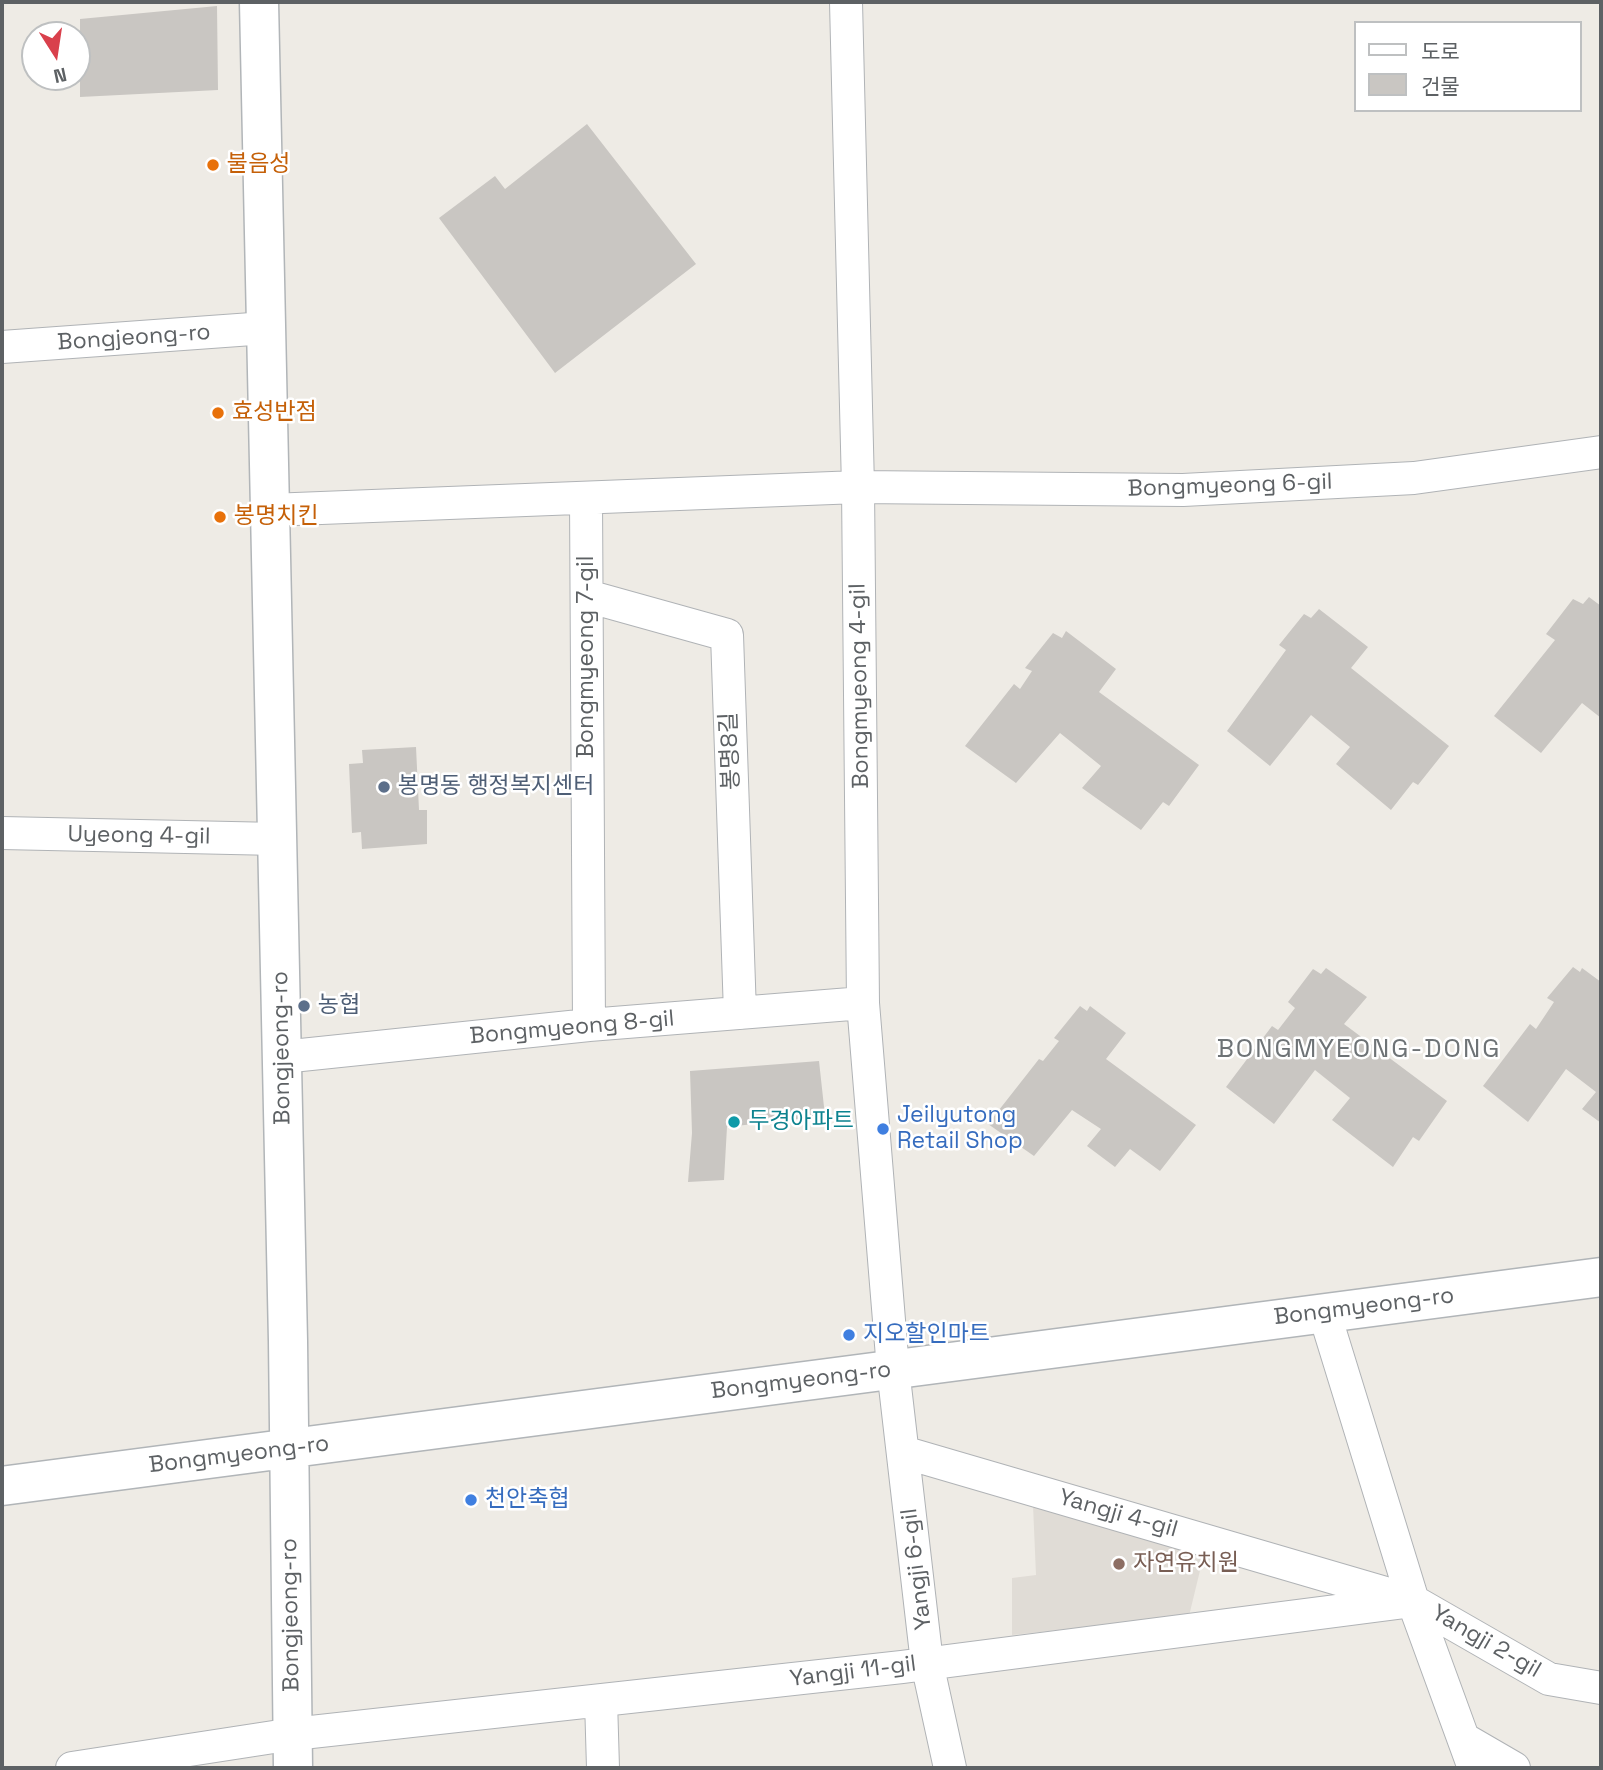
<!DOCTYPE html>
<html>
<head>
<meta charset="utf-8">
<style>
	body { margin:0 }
	#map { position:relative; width:1603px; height:1770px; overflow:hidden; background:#eeebe5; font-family:"Space Grotesk","Noto Sans KR",sans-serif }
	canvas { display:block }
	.frame { position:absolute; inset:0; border:4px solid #5d6164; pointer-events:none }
	.legend { position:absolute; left:1354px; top:21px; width:228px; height:91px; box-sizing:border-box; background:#fff; border:2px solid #bec0c1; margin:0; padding:9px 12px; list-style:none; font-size:21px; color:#5d6164 }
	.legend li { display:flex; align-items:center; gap:14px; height:35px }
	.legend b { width:35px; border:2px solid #bec0c1 }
	.north { position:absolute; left:21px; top:21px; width:70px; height:70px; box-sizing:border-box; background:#fff; border:2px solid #bec0c1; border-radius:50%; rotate:168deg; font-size:19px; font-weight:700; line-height:28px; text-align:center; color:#5d6164 }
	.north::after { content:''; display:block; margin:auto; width:24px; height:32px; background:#d9404c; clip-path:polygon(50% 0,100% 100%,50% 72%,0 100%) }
</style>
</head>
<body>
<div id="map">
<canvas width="1603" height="1770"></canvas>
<div class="frame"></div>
<ul class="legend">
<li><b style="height:9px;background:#fff"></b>도로</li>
<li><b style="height:19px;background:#c9c6c2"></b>건물</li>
</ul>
<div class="north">N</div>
</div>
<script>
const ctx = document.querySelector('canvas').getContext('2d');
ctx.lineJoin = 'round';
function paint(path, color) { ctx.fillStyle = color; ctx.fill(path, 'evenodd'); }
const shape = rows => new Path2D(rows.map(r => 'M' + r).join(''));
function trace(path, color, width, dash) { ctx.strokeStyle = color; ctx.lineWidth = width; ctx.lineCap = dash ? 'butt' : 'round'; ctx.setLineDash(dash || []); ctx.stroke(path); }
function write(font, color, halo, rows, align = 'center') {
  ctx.font = font + ' "Space Grotesk","Noto Sans KR",sans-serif'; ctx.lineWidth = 5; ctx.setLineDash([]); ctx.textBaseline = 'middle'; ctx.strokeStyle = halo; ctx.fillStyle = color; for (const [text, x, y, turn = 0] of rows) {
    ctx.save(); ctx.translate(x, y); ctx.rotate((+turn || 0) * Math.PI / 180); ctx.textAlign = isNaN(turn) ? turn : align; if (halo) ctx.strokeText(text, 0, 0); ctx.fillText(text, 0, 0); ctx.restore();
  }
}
paint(shape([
	[1033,1505,1204,1554,1189,1616,1012,1635,1012,1578,1036,1575]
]), '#e0dcd6');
paint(shape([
	[217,6,218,90,80,97,80,19],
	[587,124,696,264,555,373,439,218,495,176,505,189],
	[1589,597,1601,606,1601,718,1582,703,1541,753,1494,716,1555,640,1546,634,1573,599,1583,604],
	[1319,609,1368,647,1351,668,1449,746,1418,785,1413,782,1391,810,1336,764,1350,747,1311,715,1270,766,1227,731,1286,650,1279,645,1304,614,1311,618],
	[1066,631,1116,669,1099,692,1199,765,1169,806,1163,802,1141,830,1082,788,1101,766,1060,733,1016,783,965,746,1014,684,1020,689,1032,671,1025,668,1053,633,1062,638],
	[416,747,419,810,427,810,427,844,362,849,361,832,352,833,349,764,363,763,362,750],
	[1573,967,1580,972,1582,968,1601,982,1601,1123,1582,1109,1596,1092,1566,1069,1528,1122,1483,1086,1530,1024,1536,1029,1554,1002,1547,998],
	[1326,968,1367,997,1344,1024,1447,1101,1419,1141,1413,1137,1393,1167,1332,1120,1350,1098,1315,1070,1274,1124,1226,1087,1272,1026,1278,1030,1295,1008,1288,1002,1313,969,1321,974],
	[1080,1006,1087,1011,1090,1006,1126,1033,1106,1059,1196,1125,1160,1171,1130,1149,1115,1167,1087,1146,1101,1129,1072,1110,1034,1156,988,1124,1039,1059,1043,1061,1059,1041,1054,1038],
	[819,1061,825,1116,727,1127,724,1180,688,1182,692,1133,690,1071]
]), '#c9c6c2');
const street = shape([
	[846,2,858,487,863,1003,893,1369,927,1663,950,1768],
	[2,347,266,328],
	[586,499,589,1025],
	[270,510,858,487,1183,490,1414,478,1601,452],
	[587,596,727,635,740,1013],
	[2,833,277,839],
	[282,1057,589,1025,863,1003],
	[1324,1312,1413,1601,1474,1768],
	[903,1452,1413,1601,1549,1679,1601,1688],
	[601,1700,603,1768],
	[1464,1739,1514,1768],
	[72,1768,293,1734,902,1667,1413,1601]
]);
const secondary = shape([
	[259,2,288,1341,293,1768],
	[2,1486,1601,1277]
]);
trace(street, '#b0b3b6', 34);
trace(secondary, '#b1b5b8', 41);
trace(street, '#fff', 32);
trace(secondary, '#fff', 38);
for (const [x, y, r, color] of [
	[213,165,7,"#e8710a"],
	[218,413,7,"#e8710a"],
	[220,517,7,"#e8710a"],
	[384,787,7,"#5c6f8a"],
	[304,1006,7,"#5c6f8a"],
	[734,1122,7,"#0f9aa8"],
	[883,1129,7,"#3f7fe0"],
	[849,1335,7,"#3f7fe0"],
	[471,1500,7,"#3f7fe0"],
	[1119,1564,7,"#8d6e63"]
]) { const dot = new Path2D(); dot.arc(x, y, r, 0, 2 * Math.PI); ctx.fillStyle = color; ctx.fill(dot); trace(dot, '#fff', 2.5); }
write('23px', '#c56008', '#fff', [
	["불음성",227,165],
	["효성반점",232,413],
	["봉명치킨",234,517]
], 'left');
write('23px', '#5d6164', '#fff', [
	["Bongjeong-ro",134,338,-4],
	["Bongmyeong 6-gil",1230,486,-2],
	["Bongmyeong 7-gil",587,657,-90],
	["Bongmyeong 4-gil",860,686,-91],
	["봉명8길",731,751,-92],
	["Uyeong 4-gil",139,836,1],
	["Bongmyeong 8-gil",572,1028,-5],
	["Bongjeong-ro",282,1048,-91],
	["Bongmyeong-ro",1364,1307,-7],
	["Bongmyeong-ro",801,1381,-7],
	["Bongmyeong-ro",239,1455,-7],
	["Yangji 4-gil",1118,1514,16],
	["Yangji 6-gil",917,1569,-97],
	["Bongjeong-ro",291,1615,-91],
	["Yangji 2-gil",1486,1642,30],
	["Yangji 11-gil",853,1672,-7]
]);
write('23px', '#4e5e75', '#fff', [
	["봉명동 행정복지센터",398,787],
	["농협",318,1006]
], 'left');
write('23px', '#366cbe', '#fff', [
	["Jeilyutong",897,1116],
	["Retail Shop",897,1142],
	["지오할인마트",863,1335],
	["천안축협",485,1500]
], 'left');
write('23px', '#0d838f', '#fff', [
	["두경아파트",748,1122]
], 'left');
write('23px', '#785e54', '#fff', [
	["자연유치원",1133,1564]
], 'left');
ctx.letterSpacing = '2px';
write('26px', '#6e7376', '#fff', [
	["BONGMYEONG-DONG",1359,1050]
]);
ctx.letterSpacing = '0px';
</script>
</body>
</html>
